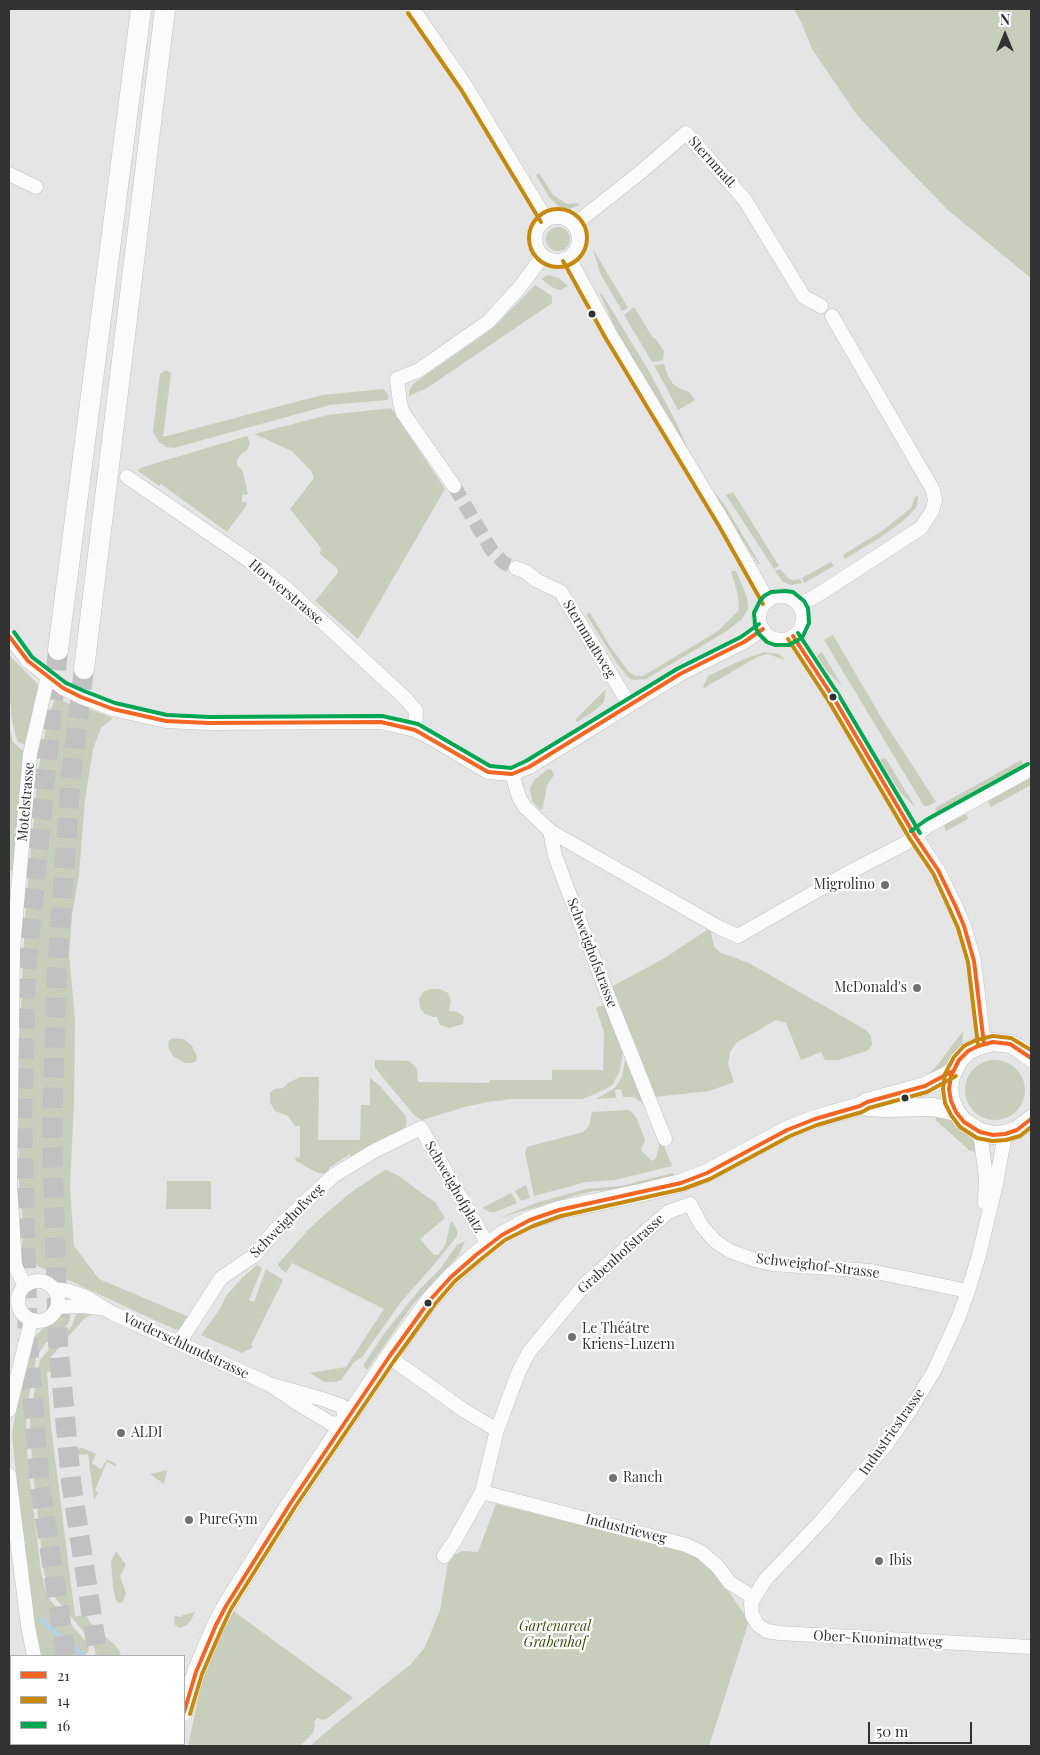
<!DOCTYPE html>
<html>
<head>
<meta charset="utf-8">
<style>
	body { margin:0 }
	#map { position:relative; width:1040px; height:1755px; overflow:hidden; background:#e5e5e5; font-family:"Playfair Display",serif }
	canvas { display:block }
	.frame { position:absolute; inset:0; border:10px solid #323233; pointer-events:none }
	.legend { position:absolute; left:10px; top:1655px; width:175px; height:90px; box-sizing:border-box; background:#fff; border:1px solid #adadad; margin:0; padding:6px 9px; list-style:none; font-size:15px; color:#323233 }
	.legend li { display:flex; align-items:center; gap:10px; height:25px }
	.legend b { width:25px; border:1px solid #adadad }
	.north { position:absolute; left:980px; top:10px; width:50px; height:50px; -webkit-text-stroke:4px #fff; paint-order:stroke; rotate:0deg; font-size:14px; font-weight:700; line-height:20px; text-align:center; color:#323233 }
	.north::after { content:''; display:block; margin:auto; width:18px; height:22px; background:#323233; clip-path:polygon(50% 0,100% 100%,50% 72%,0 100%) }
	.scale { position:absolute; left:868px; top:1722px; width:104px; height:22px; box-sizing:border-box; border:2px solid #323233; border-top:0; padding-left:6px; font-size:15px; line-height:18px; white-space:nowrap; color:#323233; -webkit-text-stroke:4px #fff; paint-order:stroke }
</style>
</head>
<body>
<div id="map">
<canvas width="1040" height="1755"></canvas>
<div class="frame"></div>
<ul class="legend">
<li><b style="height:6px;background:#f26522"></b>21</li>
<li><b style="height:6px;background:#c6890d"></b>14</li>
<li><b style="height:6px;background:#00a651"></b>16</li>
</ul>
<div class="north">N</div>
<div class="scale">50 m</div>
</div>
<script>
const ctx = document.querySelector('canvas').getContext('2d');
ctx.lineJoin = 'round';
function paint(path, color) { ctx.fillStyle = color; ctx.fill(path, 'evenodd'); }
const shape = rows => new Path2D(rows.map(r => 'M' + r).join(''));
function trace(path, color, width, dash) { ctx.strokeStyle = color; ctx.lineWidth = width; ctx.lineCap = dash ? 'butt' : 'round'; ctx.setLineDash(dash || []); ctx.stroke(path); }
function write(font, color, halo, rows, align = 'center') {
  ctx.font = font + ' "Playfair Display",serif'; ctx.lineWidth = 4.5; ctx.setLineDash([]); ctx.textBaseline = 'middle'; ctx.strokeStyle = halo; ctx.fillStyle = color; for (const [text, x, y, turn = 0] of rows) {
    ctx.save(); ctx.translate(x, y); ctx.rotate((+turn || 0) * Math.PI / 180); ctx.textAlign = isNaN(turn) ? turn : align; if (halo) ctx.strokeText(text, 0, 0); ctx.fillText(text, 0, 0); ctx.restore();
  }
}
paint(shape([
	[794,9,1031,9,1031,278,949,211,904,165,857,115,812,49,801,22],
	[539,173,553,195,567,204,577,203,580,205,569,209,558,206,549,197,536,175],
	'546 239a12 12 0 1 1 24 0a12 12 0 1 1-24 0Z',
	[593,249,628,308,622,311,600,273],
	[548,275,559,278,568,286,561,290,555,289,541,279],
	[535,285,552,296,552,303,427,388,409,396,409,391,413,384,492,329],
	[600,294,602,294,649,371,676,422,692,458,618,335],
	[634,307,653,338,655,338,664,351,663,361,652,362,624,315],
	[664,364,668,376,673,384,681,389,689,392,695,400,678,410,654,365],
	[166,370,171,373,163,437,322,395,383,389,387,393,389,398,387,400,330,405,174,448,166,447,159,442,153,432,160,374],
	[391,408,445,489,358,639,315,601,338,573,337,568,320,554,321,548,290,509,314,478,311,471,292,451,254,434,328,415],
	[247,436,250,443,247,450,240,455,237,460,237,466,242,469,248,494,242,495,242,502,247,502,246,506,227,532,161,484,159,486,137,470,143,467],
	[710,487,724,504,760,564,758,564,743,541],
	[733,492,779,566,774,569,726,495],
	[918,496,917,506,914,510,903,521,881,537,845,559,843,555,882,531,911,508,915,497],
	[831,562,834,566,804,583,802,578],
	[780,569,788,578,793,580,800,579,802,583,791,585,783,582,775,571],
	[731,571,736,571,747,597,748,609,742,619,727,631,646,679,635,680,630,679,618,665,587,616,587,613,590,613,611,648,629,672,635,676,643,676,718,631,739,610,738,595],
	[833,635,881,717,936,802,928,806,924,806,824,640],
	[764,652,779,654,785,660,768,654,759,656,704,688,703,687,708,676,744,659],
	[822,652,842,686,827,671,817,656],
	[9,655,36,682,40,691,28,745,20,743,17,740,12,720,9,690],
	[606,689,604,702,594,711,577,722,575,720],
	[57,698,71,705,76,704,113,718,101,728,93,749,85,800,79,875,72,915,69,954,75,1019,74,1102,70,1187,74,1246,99,1279,189,1317,180,1329,176,1330,27,1261,23,1256,22,1250,23,1223,19,1183,18,1077,25,916,38,771,48,716,55,699],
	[9,727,13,742,23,751,26,758,13,870,10,871],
	[884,758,886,759,916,808,900,792,880,760],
	[1021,760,1024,765,937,813,935,808],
	[548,769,552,770,554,775,547,785,543,807,541,810,532,801,530,789,534,780],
	[1031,777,1031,785,991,807,988,801],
	[966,814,968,819,946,831,944,826,946,824],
	[710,928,714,947,721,953,749,963,866,1030,871,1036,872,1045,867,1051,838,1060,825,1060,821,1052,801,1060,786,1023,776,1020,736,1043,730,1052,728,1064,734,1082,709,1091,655,1097,609,988,663,959],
	[431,989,440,989,448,993,451,1001,449,1011,458,1012,464,1017,463,1024,449,1028,440,1025,437,1017,433,1017,425,1014,420,1008,419,999,423,992],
	[601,1006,606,1006,624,1045,620,1070,613,1084,606,1089,583,1099,512,1099,487,1102,465,1107,422,1120,415,1116,375,1068,375,1060,410,1061,417,1069,418,1082,490,1083,490,1080,552,1080,552,1070,603,1070,604,1032,596,1008],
	[963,1031,962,1050,930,1083,926,1076,935,1068],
	[173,1038,184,1039,192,1046,197,1056,196,1061,191,1063,185,1063,173,1056,168,1046,169,1040],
	[626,1055,672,1166,615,1180,586,1182,534,1196,525,1152,527,1147,583,1132,589,1126,592,1112,627,1110,631,1111,637,1119,645,1140,641,1150,652,1161,656,1158,659,1146,658,1141,647,1110,641,1102,634,1097,623,1097,621,1089,615,1090,616,1098,596,1099,615,1088,622,1077],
	'965 1090a30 30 0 1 1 60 0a30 30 0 1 1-60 0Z',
	[300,1077,319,1077,318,1140,360,1140,361,1105,370,1105,370,1078,380,1086,405,1115,407,1122,405,1128,353,1159,350,1154,329,1168,332,1173,330,1174,318,1173,296,1161,295,1158,300,1157,300,1126,295,1126,288,1116,275,1111,270,1102,270,1093,274,1089,283,1088,288,1083],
	[935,1115,950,1119,955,1124,973,1140,978,1153,969,1150,940,1124,936,1120],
	[385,1170,387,1170,399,1176,426,1196,435,1202,445,1218,420,1239,434,1255,438,1255,444,1247,447,1239,450,1223,452,1221,457,1230,457,1236,438,1260,401,1302,362,1357,354,1362,341,1380,335,1382,324,1382,310,1373,346,1367,384,1309,292,1263,286,1273,281,1269,278,1264,309,1229,323,1216,354,1190],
	[673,1173,675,1175,629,1188,618,1190,595,1191,581,1194,499,1218,536,1203,586,1189,621,1186],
	[167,1181,211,1181,211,1209,166,1209],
	[526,1185,530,1198,521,1201,515,1191],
	[511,1193,517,1203,495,1212,490,1212,482,1208],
	[465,1241,459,1255,413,1304,367,1370,364,1367,364,1364,386,1331,420,1289,440,1269,457,1245],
	[257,1265,262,1268,249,1300,254,1302,266,1269,283,1280,251,1345,253,1346,252,1348,242,1353,201,1335,220,1309,226,1296,242,1278],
	[71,1311,69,1323,45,1344,36,1358,27,1407,26,1425,28,1464,41,1572,46,1593,50,1600,88,1644,89,1650,85,1656,40,1656,24,1552,12,1435,17,1403,34,1338,43,1328],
	[77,1311,91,1314,83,1320,50,1358,59,1365,58,1371,47,1372,51,1427,75,1616,86,1615,91,1624,115,1645,120,1652,121,1656,94,1656,96,1654,93,1643,52,1594,44,1573,32,1463,30,1417,40,1360,50,1348,72,1326],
	[82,1448,96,1454,92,1463,101,1469,107,1459,116,1464,116,1466,107,1462,95,1490,98,1493,94,1499,88,1454,77,1455,77,1449],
	[167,1470,164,1484,150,1474],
	[496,1504,693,1553,705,1562,724,1585,749,1621,709,1746,310,1746,332,1727,411,1664,425,1647,440,1610,449,1557,462,1551,478,1552],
	[116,1551,126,1565,120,1576,126,1593,123,1602,119,1603,116,1601,113,1586,111,1561],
	[233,1611,353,1698,327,1719,322,1720,317,1718,314,1722,315,1725,313,1733,300,1746,188,1746,200,1690,210,1659],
	[195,1612,191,1620,188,1624,180,1628,175,1625,174,1617,176,1616,181,1617,183,1615],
	[57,1744,101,1744,102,1746,57,1746],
	[107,1744,159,1744,159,1746,108,1746]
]), '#c7cebc');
trace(shape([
	[41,1620,84,1656],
	[9,1699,11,1698],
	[121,1744,122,1746]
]), '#b5d1e7', 4.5);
trace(shape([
	[454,486,492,551,504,563,516,568]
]), '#c1c1c1', 14, [14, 7]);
trace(shape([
	[58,650,26,972,22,1120,28,1343,40,1486,66,1656],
	[84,669,71,776,57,973,52,1128,58,1343,71,1481,98,1656],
	[82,1744,82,1746],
	[113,1744,114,1746]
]), '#c1c1c1', 20, [20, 10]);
const minor = shape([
	[413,9,467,88,546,219],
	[9,174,36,187],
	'535 239a22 22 0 1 1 44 0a22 22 0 1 1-44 0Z',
	[575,224,642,171,686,133,745,200,804,297,821,306],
	[569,258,610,334,724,523,768,601],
	[127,477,266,572,287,589,406,699,416,711,415,730],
	[454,486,403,413,400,403,397,379,419,370,488,322,519,288,543,256],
	[516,568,526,572,536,580,561,592,629,704],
	'759 618a22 22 0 1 1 44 0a22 22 0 1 1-44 0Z',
	[799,605,819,594,921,528,932,511,935,501,933,490,832,316],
	[9,636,28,661,63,688,81,697,113,709,166,721,209,723,381,722,415,730,431,738,488,772,512,774,529,767,680,674,744,642,763,629],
	[793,636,833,697,915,836,938,870,956,907,964,926,974,961,984,1044],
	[512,774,519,797,525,807,550,831,720,928,738,936,846,874,906,843,929,825,1031,769],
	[550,831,555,856,610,1001,665,1139],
	[980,1132,986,1177,985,1203],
	[1005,1134,996,1184,979,1255,968,1291,958,1319,934,1371,911,1409,886,1445,822,1520,765,1580,751,1603,752,1615,758,1625,767,1631,779,1633,1031,1647],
	'18 1301a20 20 0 1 1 40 0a20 20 0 1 1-40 0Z',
	[25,1286,15,1266,10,1184,13,949,30,754,48,676],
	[54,1289,69,1291,86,1297,112,1313,269,1384,322,1399,342,1406,346,1421,332,1424,297,1403,269,1384],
	[58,1307,82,1306,100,1308],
	[179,1343,221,1278,255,1255,276,1229,333,1176,374,1151,421,1128,488,1245],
	[389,1357,465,1411,497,1430],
	[9,1410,31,1321],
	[9,1475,28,1626,34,1656],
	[482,1492,686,1545,701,1552,718,1567,730,1583,753,1597],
	[444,1556,455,1540,482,1492,497,1430,519,1371,529,1352,586,1283,668,1212,690,1204,701,1225,715,1241,730,1251,755,1260,773,1264,871,1271,968,1291],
	[50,1744,51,1746]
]);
const major = shape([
	[1031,1058,1018,1048,1010,1044,993,1042,978,1046,968,1051,959,1060,951,1076,949,1089,951,1101,956,1112,964,1122,980,1132,993,1135,1005,1134,1017,1130,1031,1119],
	[868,1107,884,1108,933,1107,956,1112],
	[184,1712,196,1672,216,1625,226,1606,290,1504,389,1357,430,1300,451,1277,476,1255,502,1235,530,1220,559,1210,640,1193,681,1183,707,1173,787,1130,815,1119,860,1106,867,1102,925,1086,944,1077,953,1071],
	[177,1746,177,1744]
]);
const highway = shape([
	[58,650,141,9],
	[84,669,165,9]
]);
trace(minor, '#c1c1c1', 15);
trace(major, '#c1c1c1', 19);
trace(highway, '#c1c1c1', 21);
trace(minor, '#fbfbfb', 14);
trace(major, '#fbfbfb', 18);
trace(highway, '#fbfbfb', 20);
trace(shape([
	[9,636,28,661,63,688,81,697,113,709,166,721,209,723,381,722,415,730,488,772,512,774,529,767,680,674,744,642,763,629],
	[793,636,833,697,915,836,938,870,956,907,964,926,974,961,984,1044],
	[1031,1058,1010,1044,993,1042,978,1046,968,1051,959,1060,951,1076,949,1089,951,1101,956,1112,964,1122,980,1132,993,1135,1005,1134,1017,1130,1031,1119],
	[184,1712,196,1672,216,1625,226,1606,290,1504,389,1357,430,1300,451,1277,476,1255,502,1235,530,1220,559,1210,681,1183,707,1173,787,1130,815,1119,860,1106,867,1102,925,1086,953,1071]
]), '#f26522', 4);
trace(shape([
	[408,13,462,91,541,222],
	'529 238a29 29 0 1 1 58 0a29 29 0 1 1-58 0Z',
	[563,261,605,337,719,526,763,604],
	[788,639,828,700,910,839,933,873,950,910,958,928,968,962,978,1045],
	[1031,1050,1011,1038,993,1036,976,1040,964,1046,954,1057,945,1074,943,1089,945,1103,951,1115,960,1127,977,1138,992,1141,1006,1140,1020,1136,1031,1127],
	[190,1714,202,1674,222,1628,231,1609,295,1507,394,1361,435,1304,455,1281,480,1260,505,1240,533,1226,561,1216,683,1189,710,1179,790,1136,817,1125,862,1112,869,1108,927,1092,956,1076]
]), '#c6890d', 4);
trace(shape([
	[14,632,32,657,66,683,84,691,115,703,167,715,209,717,382,716,418,724,490,766,511,768,526,761,677,669,741,637,759,624],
	[798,633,838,694,920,833],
	[796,641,789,645,775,645,767,642,758,633,755,625,754,613,760,601,764,596,771,592,785,591,793,592,804,601,808,608,809,623,803,636,797,641],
	[911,831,926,820,1028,764]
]), '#00a651', 4);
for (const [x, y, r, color] of [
	[592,314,4.5,"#323233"],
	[833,697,4.5,"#323233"],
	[885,885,5,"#717171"],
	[917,988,5,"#717171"],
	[905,1098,4.5,"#323233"],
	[428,1303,4.5,"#323233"],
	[572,1337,5,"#717171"],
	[121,1433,5,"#717171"],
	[613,1478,5,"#717171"],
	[189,1520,5,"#717171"],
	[879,1561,5,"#717171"]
]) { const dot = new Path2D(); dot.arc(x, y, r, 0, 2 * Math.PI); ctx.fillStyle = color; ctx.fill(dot); trace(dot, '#fff', 2); }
write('14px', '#323233', '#fff', [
	["Sternmatt",712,162,48],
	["Horwerstrasse",286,592,40],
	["Sternmattweg",589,639,59],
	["Motelstrasse",26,802,-85],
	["Schweighofstrasse",592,953,69],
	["Schweighofplatz",454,1187,60],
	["Schweighofweg",287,1221,-45],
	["Grabenhofstrasse",621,1254,-42],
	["Schweighof-Strasse",818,1266,7],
	["Vorderschlundstrasse",186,1346,25],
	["Industriestrasse",892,1432,-55],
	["Industrieweg",626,1529,14],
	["Ober-Kuonimattweg",878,1639,3]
]);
write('14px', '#323233', '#fff', [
	["Migrolino",875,885,"right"],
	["McDonald's",907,988,"right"],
	["Le Théâtre",582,1329],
	["Kriens-Luzern",582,1345],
	["ALDI",131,1433],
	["Ranch",623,1478],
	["PureGym",199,1520],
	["Ibis",889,1561]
], 'left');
write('italic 14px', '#3b500e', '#fff', [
	["Gartenareal",555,1627],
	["Grabenhof",555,1643]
]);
</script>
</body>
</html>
